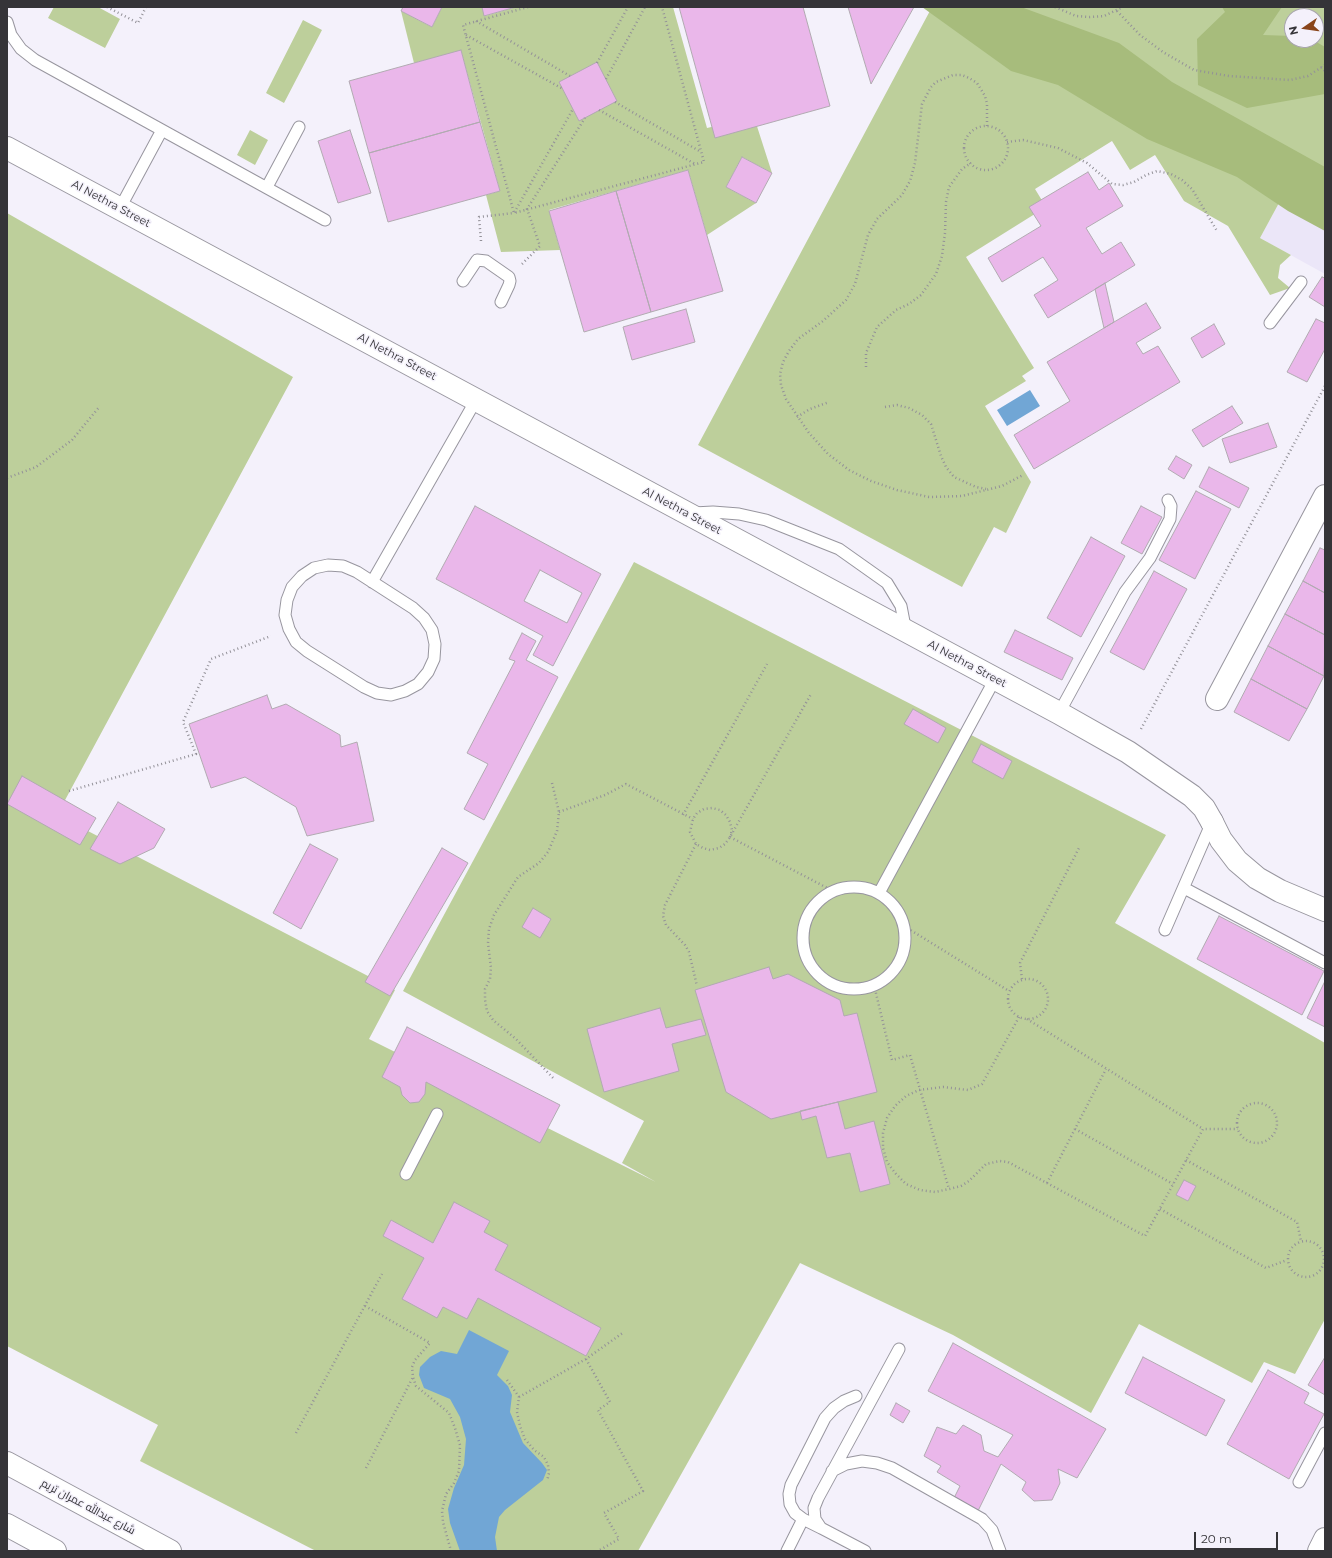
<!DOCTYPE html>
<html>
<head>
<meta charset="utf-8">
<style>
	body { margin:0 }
	#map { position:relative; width:1332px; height:1558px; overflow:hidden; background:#f4f1fb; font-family:Montserrat,sans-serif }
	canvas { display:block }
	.frame { position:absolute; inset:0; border:8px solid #353438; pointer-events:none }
	.north { position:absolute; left:1284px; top:8px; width:40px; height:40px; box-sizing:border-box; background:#f4f1fb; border:1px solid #a8a5ad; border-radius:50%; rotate:257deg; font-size:11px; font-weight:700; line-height:16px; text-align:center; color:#353438 }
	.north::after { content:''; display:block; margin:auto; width:14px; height:18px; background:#89441a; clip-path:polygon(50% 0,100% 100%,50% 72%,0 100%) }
	.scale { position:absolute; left:1194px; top:1532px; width:84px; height:18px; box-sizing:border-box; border:2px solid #353438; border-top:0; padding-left:5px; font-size:12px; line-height:14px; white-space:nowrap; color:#353438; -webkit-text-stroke:3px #f4f1fb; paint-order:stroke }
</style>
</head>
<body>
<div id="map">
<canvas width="1332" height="1558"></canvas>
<div class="frame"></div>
<div class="north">N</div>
<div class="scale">20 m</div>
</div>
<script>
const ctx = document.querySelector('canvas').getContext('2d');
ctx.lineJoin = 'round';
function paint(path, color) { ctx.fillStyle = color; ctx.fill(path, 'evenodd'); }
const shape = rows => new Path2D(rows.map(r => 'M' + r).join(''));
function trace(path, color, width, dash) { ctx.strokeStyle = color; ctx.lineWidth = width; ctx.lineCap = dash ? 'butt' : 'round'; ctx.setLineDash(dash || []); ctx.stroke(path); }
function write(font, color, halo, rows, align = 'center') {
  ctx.font = font + ' Montserrat,Cairo,sans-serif'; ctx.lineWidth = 3; ctx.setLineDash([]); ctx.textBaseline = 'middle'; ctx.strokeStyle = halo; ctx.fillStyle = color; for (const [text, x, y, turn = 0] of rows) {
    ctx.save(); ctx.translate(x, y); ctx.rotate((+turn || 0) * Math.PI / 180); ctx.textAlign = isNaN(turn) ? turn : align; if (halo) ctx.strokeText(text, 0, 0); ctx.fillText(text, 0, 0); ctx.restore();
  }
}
paint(shape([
	[1286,190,1325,212,1325,274,1260,238]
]), '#ebe6f8');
paint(shape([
	[54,7,98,7,120,19,105,48,48,18],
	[442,7,482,7,485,16,516,7,673,7,707,128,754,117,772,173,742,157,726,187,756,203,707,235,688,170,549,210,560,250,501,252,486,195,500,191,461,51,414,63,401,11,432,27],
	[932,7,1325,7,1325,212,1286,190,1260,238,1291,255,1280,265,1278,278,1290,288,1270,295,1228,226,1184,201,1155,155,1130,170,1112,141,1035,189,1046,207,966,257,1034,368,1022,376,1026,381,985,406,1031,482,1006,533,994,527,962,587,698,445],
	[1292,16,1316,16,1316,40,1292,40],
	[303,20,322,30,284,103,266,93],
	[250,130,268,140,255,165,237,155],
	[7,213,293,377,57,815,395,990,369,1039,656,1182,622,1163,644,1121,403,991,634,562,1166,835,1115,923,1325,1043,1325,1319,1295,1374,1264,1362,1252,1383,1139,1324,1091,1413,953,1335,800,1263,638,1551,316,1551,140,1461,158,1425,7,1346]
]), '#bdcf9b');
paint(shape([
	[922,7,1021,7,1119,43,1172,82,1325,167,1325,231,1288,211,1237,177,1147,139,1058,85,1011,71],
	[1222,7,1282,7,1263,35,1292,36,1292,40,1313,40,1325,47,1325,94,1247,108,1198,85,1197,39,1225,12]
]), '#a7bc7c');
paint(shape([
	[1030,390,1040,406,1007,426,997,410],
	[469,1330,509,1351,497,1375,508,1386,512,1395,510,1412,523,1443,542,1463,547,1470,543,1480,505,1510,499,1517,495,1537,497,1551,460,1551,450,1523,448,1509,454,1488,464,1465,466,1439,460,1417,450,1399,424,1388,419,1375,420,1367,430,1357,441,1351,457,1354]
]), '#71a6d5');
const building = shape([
	[403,7,442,7,432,27,401,11,403,7],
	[482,7,516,7,484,16,482,7],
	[679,7,803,7,830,106,715,138,679,7],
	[848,7,914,7,871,84,848,7],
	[461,50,480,122,369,153,349,81,461,50],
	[597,62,617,101,579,121,559,82,597,62],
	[480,122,500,191,388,222,369,153,480,122],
	[350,130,371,193,338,203,318,141,350,130],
	[742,157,772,173,756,203,726,187,742,157],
	[688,170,723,291,651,312,616,191,688,170],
	[1088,172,1099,190,1109,183,1123,206,1086,228,1102,254,1121,242,1135,265,1048,318,1034,295,1058,280,1043,257,1002,282,988,258,1041,226,1029,207,1088,172],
	[616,191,651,312,584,332,549,211,616,191],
	[1322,277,1325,278,1325,307,1309,297,1322,277],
	[1105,283,1114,322,1104,328,1095,289,1105,283],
	[1146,303,1161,328,1136,343,1143,354,1158,346,1180,382,1034,469,1014,435,1070,401,1047,362,1146,303],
	[686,309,695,342,632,360,623,327,686,309],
	[1316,319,1325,323,1325,349,1307,382,1287,372,1316,319],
	[1214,324,1225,344,1202,358,1191,338,1214,324],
	[1232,406,1243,423,1203,447,1192,430,1232,406],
	[1268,423,1277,447,1230,463,1222,439,1268,423],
	[1176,456,1192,465,1184,479,1168,469,1176,456],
	[1209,467,1249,488,1239,508,1199,487,1209,467],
	[1196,491,1231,509,1195,579,1159,560,1196,491],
	[475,506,601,574,553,666,533,655,543,636,436,579,475,506],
	[540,570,582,593,567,623,524,601,540,570],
	[1141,506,1162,517,1142,554,1121,543,1141,506],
	[1091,537,1125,556,1081,637,1047,618,1091,537],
	[1320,548,1325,550,1325,593,1303,581,1320,548],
	[1154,571,1187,589,1144,670,1110,652,1154,571],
	[1303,581,1325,593,1325,635,1285,614,1303,581],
	[1285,614,1325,635,1324,676,1268,646,1285,614],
	[1015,630,1073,658,1062,680,1004,652,1015,630],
	[522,633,536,641,526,660,558,677,484,820,464,809,488,764,467,753,515,661,509,659,522,633],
	[1268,646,1324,676,1307,709,1251,679,1268,646],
	[1251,679,1307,709,1289,741,1234,712,1251,679],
	[267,695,272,709,286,704,340,735,341,747,357,742,374,821,307,836,296,807,245,777,211,788,189,724,267,695],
	[913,709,946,728,938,743,904,724,913,709],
	[981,744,1012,761,1003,779,972,762,981,744],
	[22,776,96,818,80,845,7,804,22,776],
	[118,802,165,829,154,848,120,864,90,849,118,802],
	[310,844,338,859,301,929,273,913,310,844],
	[442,848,468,863,390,996,365,982,442,848],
	[533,908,551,919,540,938,522,927,533,908],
	[1219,916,1324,971,1302,1015,1197,959,1219,916],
	[769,967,773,979,788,974,840,1000,844,1016,857,1013,877,1092,771,1119,726,1092,695,990,769,967],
	[1325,981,1325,1027,1307,1018,1325,981],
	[660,1008,666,1028,701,1019,706,1035,672,1044,679,1071,604,1092,587,1029,660,1008],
	[407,1027,560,1105,540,1143,426,1082,425,1094,419,1102,410,1103,402,1095,400,1087,382,1077,407,1027],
	[838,1102,845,1129,874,1121,890,1184,860,1192,850,1153,827,1158,816,1116,802,1120,800,1111,838,1102],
	[1184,1180,1196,1186,1188,1201,1176,1195,1184,1180],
	[454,1202,490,1221,484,1232,508,1245,495,1270,601,1328,586,1356,478,1298,467,1319,443,1307,437,1318,402,1299,424,1258,383,1236,391,1220,433,1243,454,1202],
	[953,1343,1106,1429,1077,1478,1058,1469,1060,1483,1052,1500,1034,1501,1022,1490,1026,1482,1001,1464,976,1515,953,1500,960,1486,937,1472,941,1466,924,1456,937,1427,956,1434,963,1425,981,1435,984,1451,998,1457,1013,1435,928,1391,953,1343],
	[1143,1357,1225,1400,1206,1436,1125,1393,1143,1357],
	[1325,1357,1325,1395,1308,1385,1325,1357],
	[1268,1370,1309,1393,1304,1403,1324,1414,1289,1479,1227,1444,1268,1370],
	[896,1403,910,1411,903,1423,890,1415,896,1403]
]);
paint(building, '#eab7ea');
trace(building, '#b1aab1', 1);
const service = shape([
	[7,22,11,35,21,49,35,60,325,220],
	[267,187,299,127],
	[120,208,162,130],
	[463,281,477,260,486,261,509,277,510,281,509,285,501,302],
	[1270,323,1301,282],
	[694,513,713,512,739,514,766,520,839,549,887,583,901,606,906,632],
	[328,565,343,566,357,572,413,608,424,618,432,630,435,644,434,659,428,672,418,684,405,691,391,695,377,693,364,687,307,651,296,642,289,629,285,615,287,600,292,587,302,576,314,568,328,565],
	[372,582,476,400],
	[1059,713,1125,592,1150,558,1170,519,1171,506,1168,500],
	'803 938a51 51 0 1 1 102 0a51 51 0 1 1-102 0Z',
	[1184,888,1325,963],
	[879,893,995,679],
	[1165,930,1212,822],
	[406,1174,437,1114],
	[832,1471,846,1464,862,1461,877,1463,892,1468,982,1519,992,1530,1000,1551],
	[1299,1482,1325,1433],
	[821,1528,803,1519,795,1513,790,1504,789,1494,791,1485,825,1418,834,1408,844,1401,856,1396],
	[787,1551,803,1519],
	[865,1551,821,1528,815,1519,814,1508,818,1498,899,1349]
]);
const minor = shape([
	[7,148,1059,713,1128,752,1192,796,1204,808,1212,822],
	[1217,699,1325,496]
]);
const tertiary = shape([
	[1212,822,1221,840,1237,861,1257,878,1280,891,1325,910],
	[7,1463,170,1551],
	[7,1525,55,1551],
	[1319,1551,1325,1539]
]);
trace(service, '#98969f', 13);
trace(minor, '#98969f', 24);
trace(tertiary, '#98969f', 24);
trace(shape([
	[107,7,138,23,146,7],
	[528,7,463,25,514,213,704,162,662,7],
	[1055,7,1076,16,1090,17,1104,16,1123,7],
	[1117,11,1140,35,1163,52,1194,70,1229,76,1290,80,1308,76,1325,65],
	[476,21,570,76],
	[466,35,563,89],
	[597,63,628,7],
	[1321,67,1325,71],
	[606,79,645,7],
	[615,102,701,152],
	[599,110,695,164],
	[987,126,987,104,985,96,977,83,969,78,962,75,953,75,936,82,931,87,922,104,915,163,910,181,902,195,877,219,868,235,855,284,846,300,823,321,798,339,789,351,783,362,780,374,781,385,786,399,809,433,828,454,849,470,871,481,897,490,929,497,962,496,1002,486,1023,475],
	'964 148a22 22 0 1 1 44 0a22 22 0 1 1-44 0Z',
	[1007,142,1023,140,1058,148,1087,163,1112,184,1123,185,1134,182,1146,175,1157,171,1171,174,1182,180,1192,189,1217,231],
	[481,241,479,217,514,213,573,109],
	[522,264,540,246,527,209,585,118],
	[866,367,866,353,877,327,896,310,909,304,921,295,936,274,942,256,945,233,946,202,949,187,962,169,971,163],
	[885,407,897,405,909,408,922,415,931,424,941,456,946,467,954,477,976,487,986,489],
	[797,417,810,409,829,402],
	[7,478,36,467,72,440,100,406],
	[1141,729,1325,386],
	[552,783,559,812,557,831,548,852,539,863,518,877,494,915,489,929,488,943,491,968,490,979,485,989,485,1000,487,1011,493,1020,516,1039,555,1080],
	[69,791,196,754,183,722,211,659,271,636],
	[559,812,605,795,626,784,693,819],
	[683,815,767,664],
	[730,837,732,830,730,822,726,815,720,810,712,808,704,809,697,813,693,819,690,832,696,844,703,848,710,850,719,848,725,844,730,837,811,694],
	[730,837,833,891],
	[696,844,665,905,663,916,666,925,685,945,689,952,697,986],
	[904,926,1009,991],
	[1022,979,1020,963,1079,848],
	'1008 999a20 20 0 1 1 40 0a20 20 0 1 1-40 0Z',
	[874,985,892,1060,910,1055,949,1189],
	[1019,1017,982,1084,968,1090,943,1087,919,1090,906,1096,895,1106,887,1118,883,1133,883,1148,887,1162,896,1174,906,1184,920,1190,935,1192,949,1189,961,1186,969,1181,986,1164,1000,1161,1008,1162,1145,1236,1203,1129,1238,1129],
	[1027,1019,1203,1129],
	'1237 1123a20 20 0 1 1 40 0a20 20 0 1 1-40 0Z',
	[1075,1129,1173,1184],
	[1186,1160,1297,1222,1301,1241],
	[1047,1183,1106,1069],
	[1160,1209,1266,1268,1287,1260],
	'1288 1259a18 18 0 1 1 36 0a18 18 0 1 1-36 0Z',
	[365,1306,430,1343,415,1360,412,1367,413,1377,416,1386,449,1413,455,1428,460,1445,459,1471,454,1483,446,1494,442,1511,443,1522,451,1551],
	[586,1359,610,1402,598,1410,643,1491,604,1513,619,1539,598,1551],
	[507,1380,519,1397,517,1412,520,1426,525,1439,534,1450,544,1457,548,1465,549,1473,547,1481],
	[519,1397,586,1359,624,1332],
	[296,1433,382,1274],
	[366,1468,413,1377]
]), '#939198', 2.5, [1, 3]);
trace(service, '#fff', 11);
trace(minor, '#fff', 22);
trace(tertiary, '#fff', 22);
write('11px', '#353438', '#f4f1fb', [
	["Al Nethra Street",111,204,28],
	["Al Nethra Street",397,357,28],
	["Al Nethra Street",682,511,28],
	["Al Nethra Street",967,664,28],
	["شارع عبدالله عمران تريم",88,1507,28]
]);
</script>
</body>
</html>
